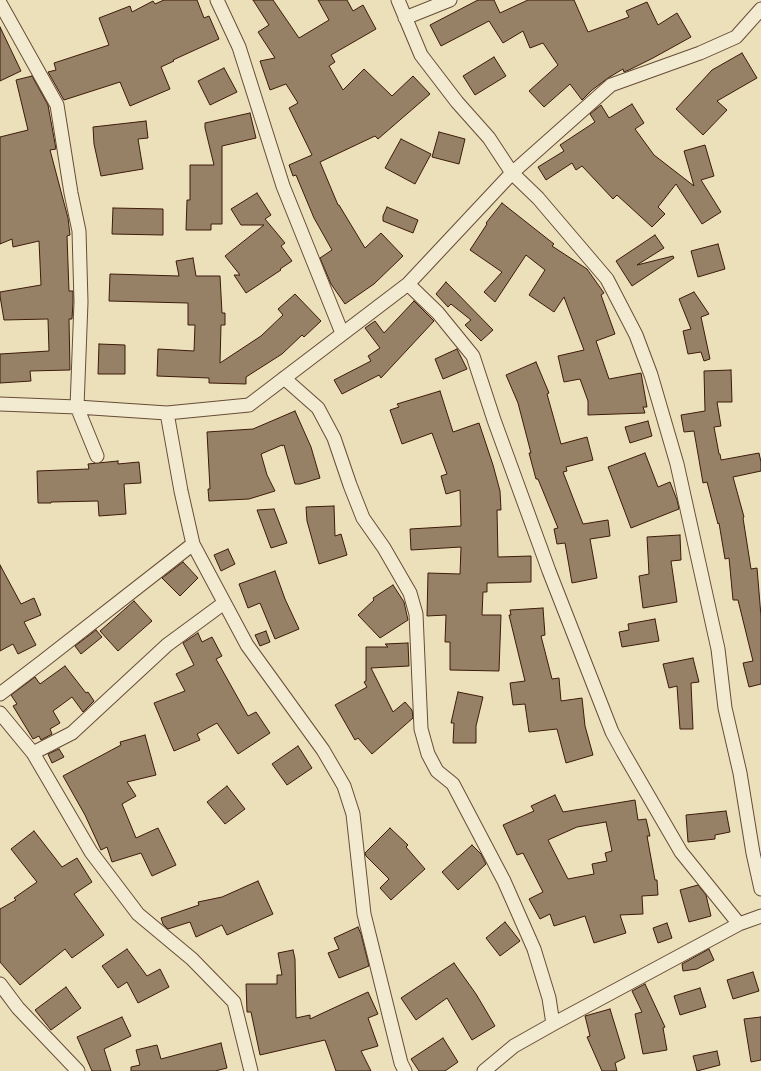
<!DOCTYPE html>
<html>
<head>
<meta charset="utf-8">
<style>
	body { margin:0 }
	canvas { display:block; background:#ebe0ba }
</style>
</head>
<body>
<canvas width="761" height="1071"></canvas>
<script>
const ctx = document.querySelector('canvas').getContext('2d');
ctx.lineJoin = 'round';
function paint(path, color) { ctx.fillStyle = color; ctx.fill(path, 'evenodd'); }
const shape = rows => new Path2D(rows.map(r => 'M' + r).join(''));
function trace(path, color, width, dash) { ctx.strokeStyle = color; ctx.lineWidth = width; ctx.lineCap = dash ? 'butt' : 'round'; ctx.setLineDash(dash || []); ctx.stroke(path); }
const building = shape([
	[164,0,197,0,204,18,209,16,219,39,173,60,174,61,161,67,170,89,130,106,120,82,64,100,48,72,56,70,54,63,109,45,99,18,130,6,132,12,153,1,155,4,164,0],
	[253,0,273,0,299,38,329,20,318,0,347,0,353,11,363,5,376,29,331,55,335,62,329,66,343,90,364,69,392,96,413,76,430,94,378,139,375,136,320,162,338,205,339,205,365,248,381,233,403,256,374,284,345,304,331,284,320,258,332,250,314,218,296,175,293,176,289,165,312,155,289,108,298,103,286,84,270,90,260,61,275,58,258,32,269,25,253,0],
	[478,0,494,0,500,13,528,0,574,0,588,32,629,17,626,11,647,2,658,25,677,13,691,37,653,58,631,69,624,72,623,69,608,78,592,90,582,100,570,84,544,107,529,91,558,65,543,43,530,48,523,31,503,43,489,21,441,46,430,25,478,0],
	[0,27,21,71,0,81,0,27],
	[742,53,757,78,717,101,727,110,703,135,676,109,712,70,742,53],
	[494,57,506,76,475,95,463,76,494,57],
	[224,68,237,92,210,105,198,81,224,68],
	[32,76,48,105,56,149,50,150,68,218,70,235,67,236,69,291,73,291,73,302,72,319,69,319,70,370,30,371,31,381,0,383,0,354,49,351,48,319,4,320,0,296,0,292,41,285,39,241,13,247,12,239,0,244,0,137,28,130,16,80,32,76],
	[632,104,644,123,635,129,654,155,694,186,684,151,705,145,714,176,701,180,721,212,702,224,676,184,658,207,665,214,652,227,617,195,613,199,582,166,576,170,572,163,546,180,538,167,564,151,560,145,595,122,590,114,601,105,609,118,632,104],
	[250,113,256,138,222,146,222,224,211,224,211,230,186,230,187,200,190,200,190,165,214,165,205,128,205,123,250,113],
	[146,121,148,138,138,139,143,169,101,176,94,144,93,127,146,121],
	[439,132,465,139,459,164,432,157,439,132],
	[401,139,431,154,415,184,385,168,401,139],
	[257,193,271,215,265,219,285,243,281,246,292,261,280,269,281,270,246,293,234,275,240,275,225,256,264,225,241,225,231,209,257,193],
	[502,203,554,244,552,246,587,269,604,293,601,295,615,334,596,341,609,379,641,373,647,407,643,407,645,413,588,415,588,401,580,379,564,382,558,356,584,350,564,297,554,312,529,295,545,270,526,255,495,302,484,292,502,272,470,250,487,224,486,223,502,203],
	[387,207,418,220,413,233,383,221,383,216,387,207],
	[113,208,163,209,163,235,112,234,113,208],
	[655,235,664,248,637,265,673,256,674,258,632,286,616,261,655,235],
	[718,244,725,269,698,277,691,251,718,244],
	[193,258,196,276,220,276,222,313,225,313,225,325,221,325,220,363,261,336,283,315,278,309,295,294,321,321,304,337,302,335,282,354,246,377,246,384,209,383,209,378,157,376,158,349,194,351,195,325,188,325,188,303,109,301,110,274,179,276,176,261,193,258],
	[446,282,493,330,481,341,465,325,471,320,451,304,448,307,436,294,446,282],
	[694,292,709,314,701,317,710,359,704,361,701,352,688,354,683,331,691,329,679,299,694,292],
	[414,301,434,321,381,378,379,375,342,394,334,380,371,361,368,356,380,348,365,328,375,321,384,333,414,301],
	[99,344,125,345,125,374,98,374,99,344],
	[457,349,467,369,443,379,435,359,457,349],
	[536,362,549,393,547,394,561,444,587,437,593,460,566,467,567,471,563,472,583,524,608,520,610,536,590,539,597,578,572,583,565,543,557,544,554,529,558,528,538,479,536,479,529,453,531,453,518,403,506,375,536,362],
	[731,370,732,402,717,402,721,426,714,427,719,454,720,454,721,460,759,453,761,462,761,471,733,477,744,517,743,518,751,569,757,568,761,616,761,684,749,687,743,663,753,661,738,600,733,600,729,558,725,559,719,523,718,524,707,482,703,483,694,431,684,432,681,415,705,411,704,371,731,370],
	[440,391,453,432,479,423,493,465,500,491,501,510,497,510,498,557,531,556,531,582,487,583,487,592,483,592,482,615,501,615,499,671,450,670,450,642,445,642,446,615,427,616,428,573,460,574,461,547,411,550,410,529,461,526,460,490,446,494,441,476,447,474,432,433,402,444,390,410,399,407,397,404,440,391],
	[295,411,311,447,320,478,300,484,295,484,284,445,282,446,282,445,261,454,267,475,275,491,249,499,209,501,208,489,210,489,207,432,253,429,295,411],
	[648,421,652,436,630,443,625,427,648,421],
	[645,453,658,487,670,482,677,500,679,509,631,528,608,467,645,453],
	[118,461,118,464,139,462,141,483,124,484,126,514,99,516,98,501,51,502,51,503,38,503,37,471,89,469,88,464,118,461],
	[334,506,335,536,341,534,347,555,319,564,307,521,306,507,334,506],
	[274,509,287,543,271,548,257,510,274,509],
	[680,535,681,560,671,561,677,602,643,608,639,576,649,574,647,537,680,535],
	[228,549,235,564,221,571,214,555,228,549],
	[183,562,198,578,180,596,162,578,183,562],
	[0,565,21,604,34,598,41,615,24,622,36,645,18,654,13,644,0,651,0,565],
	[275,571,285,599,299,629,275,639,260,603,248,608,239,584,275,571],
	[393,585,404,602,408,620,380,638,358,615,374,600,373,598,393,585],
	[134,601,152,621,118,651,100,631,134,601],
	[543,608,545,635,541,636,552,679,559,678,561,701,582,698,585,726,593,755,566,763,557,729,529,732,525,704,513,705,510,683,525,681,509,615,511,615,510,610,543,608],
	[655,619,659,641,622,647,619,632,629,630,628,624,655,619],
	[96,630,102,637,81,654,75,646,96,630],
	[266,631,270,642,260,646,255,635,266,631],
	[198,633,202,642,212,637,222,656,216,659,248,716,256,712,270,733,238,754,217,723,197,734,200,740,174,751,154,703,185,691,176,674,194,665,183,643,198,633],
	[408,643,409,666,371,668,393,712,405,702,412,710,413,718,372,754,358,738,355,740,335,705,367,687,364,682,366,681,366,647,388,647,385,644,408,643],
	[693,658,699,682,691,683,693,729,680,729,677,686,669,688,663,664,693,658],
	[65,666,86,693,88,692,94,701,83,712,72,697,53,711,60,723,50,729,52,734,41,740,39,736,33,739,13,706,17,704,11,695,35,677,40,684,65,666],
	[458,692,483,697,476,726,476,743,453,743,454,723,451,723,458,692],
	[145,735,156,775,127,782,136,796,122,804,136,838,158,828,176,865,152,876,141,853,112,862,107,847,101,850,85,815,63,776,121,745,120,742,145,735],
	[298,746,312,768,287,785,272,764,298,746],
	[59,749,64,757,52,763,48,754,59,749],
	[227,786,245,809,225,824,207,802,227,786],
	[555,795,563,812,635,800,638,820,646,819,650,836,647,836,655,880,657,880,658,895,642,896,643,914,620,915,626,933,594,943,585,916,554,926,550,914,540,919,529,899,543,892,523,853,517,855,503,825,534,811,531,806,555,795],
	[606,822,612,851,605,853,607,861,592,864,594,874,568,879,548,840,577,827,606,822],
	[726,811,730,832,715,835,715,839,688,842,686,815,726,811],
	[390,828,408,845,406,847,425,869,391,900,380,888,389,879,366,856,365,853,390,828],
	[34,831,62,867,77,858,92,882,74,894,104,935,72,958,65,949,20,985,0,962,0,909,16,900,14,898,37,882,11,849,34,831],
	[472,845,481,854,486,864,458,890,442,872,472,845],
	[258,881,273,914,227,935,222,925,196,937,190,922,168,929,163,924,161,918,199,905,198,902,222,897,258,881],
	[698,885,706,895,711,916,689,922,680,890,698,885],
	[505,922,520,941,500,956,486,938,505,922],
	[667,923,672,938,658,943,653,928,667,923],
	[358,927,361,934,369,966,339,978,328,953,339,949,334,938,358,927],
	[127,949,147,976,160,969,169,987,138,1003,127,982,118,988,102,966,127,949],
	[709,949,714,960,697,969,683,971,682,964,709,949],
	[293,950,295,959,296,1018,310,1015,310,1019,368,992,378,1014,368,1018,378,1046,361,1051,371,1071,336,1071,325,1040,260,1055,251,1012,247,1012,246,984,277,984,277,975,282,975,278,953,293,950],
	[454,963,476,994,495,1026,472,1040,447,998,416,1020,401,998,454,963],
	[753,972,759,991,733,999,727,980,753,972],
	[645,984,665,1027,663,1028,667,1050,643,1054,635,1014,642,1012,632,991,645,984],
	[66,987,81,1008,51,1030,35,1010,66,987],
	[700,988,706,1007,680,1015,674,996,700,988],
	[610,1009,625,1058,615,1063,617,1071,602,1071,587,1037,590,1036,585,1016,610,1009],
	[122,1017,131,1036,104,1049,111,1071,92,1071,77,1037,122,1017],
	[761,1017,761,1060,751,1062,744,1019,761,1017],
	[443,1038,458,1062,445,1071,419,1071,411,1059,443,1038],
	[221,1043,227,1068,215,1071,131,1071,131,1067,140,1065,136,1050,157,1045,161,1059,221,1043],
	[717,1051,720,1065,697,1071,693,1056,717,1051]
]);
paint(building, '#978166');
trace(building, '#3d1b0a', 1);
const street = shape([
	[217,0,239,47,283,186,342,333],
	[398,0,421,55,457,102,489,138,512,173,538,198,607,279,636,335,651,375,677,464,718,649,725,708,740,773,753,853,761,889],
	[0,3,57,105,71,193,79,231,81,302,77,407,97,456],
	[405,18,450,0],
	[408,284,438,313,473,356,494,420,549,571,612,732,623,752,681,852,739,924],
	[284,378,318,408,334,438,350,485,363,518,384,548,410,593,416,614,421,729,428,754,437,771,453,784,504,881,534,949,549,998,553,1024],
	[0,404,77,407,167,413,249,405,408,284,512,173,611,85,700,53,736,37,761,9],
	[167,413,181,491,193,544,247,645,323,750,344,786,353,814,364,914,401,1063,405,1071],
	[0,694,42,662,193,544],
	[0,713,33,753,91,852,138,914,192,959,234,1002,251,1071],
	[33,753,72,733,167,645,224,603],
	[0,984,18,1008,78,1071],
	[484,1071,514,1046,553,1024,739,924,761,916]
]);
trace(street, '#684c36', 15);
trace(street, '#f2ebd2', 13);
</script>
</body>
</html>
